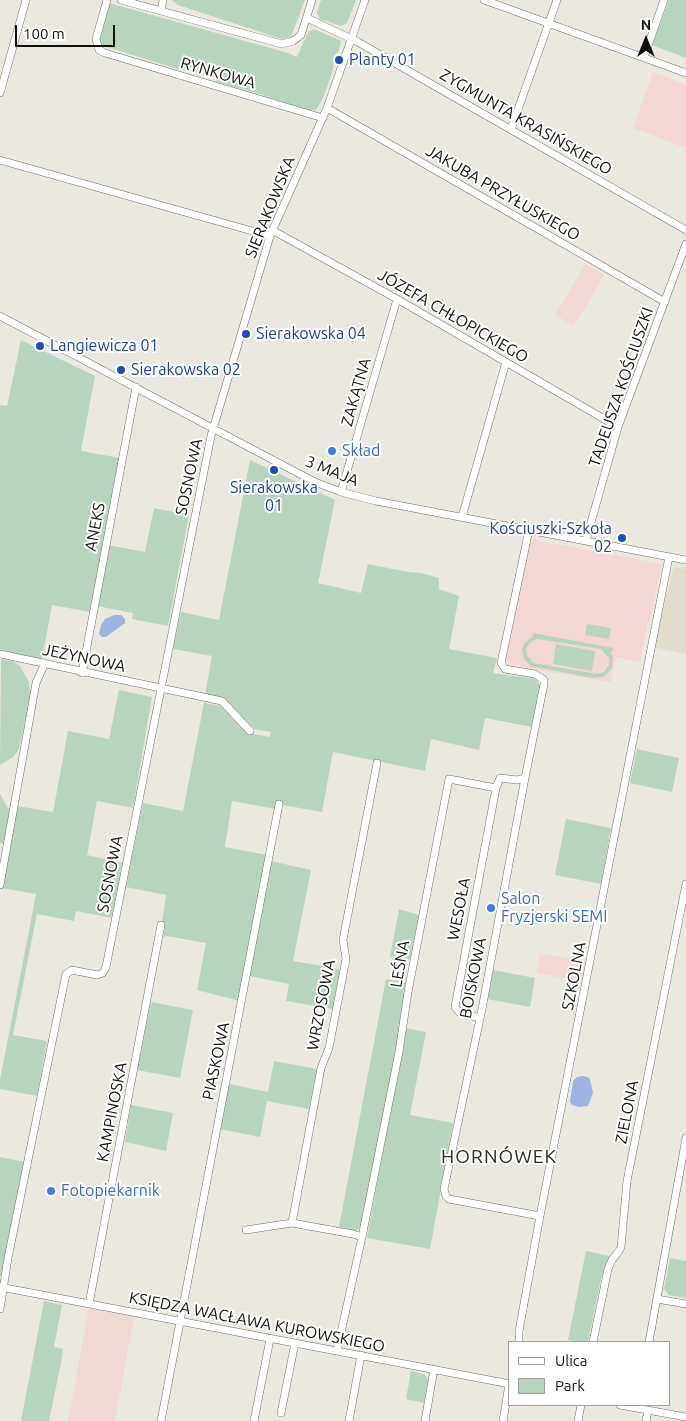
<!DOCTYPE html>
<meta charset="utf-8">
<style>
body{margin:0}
#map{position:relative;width:686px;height:1421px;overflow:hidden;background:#ebe8df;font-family:Ubuntu,sans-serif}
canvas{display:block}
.legend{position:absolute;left:508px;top:1341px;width:162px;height:65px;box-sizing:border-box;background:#fff;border:1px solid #a09f9e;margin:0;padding:6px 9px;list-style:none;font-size:15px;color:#11100d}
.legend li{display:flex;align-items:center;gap:10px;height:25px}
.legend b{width:25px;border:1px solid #a09f9e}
.north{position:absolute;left:621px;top:15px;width:50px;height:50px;-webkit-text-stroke:4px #fff;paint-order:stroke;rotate:0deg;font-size:14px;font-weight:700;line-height:20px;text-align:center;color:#11100d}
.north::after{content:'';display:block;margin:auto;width:18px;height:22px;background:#11100d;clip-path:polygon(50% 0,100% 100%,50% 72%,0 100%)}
.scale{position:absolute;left:15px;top:25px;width:100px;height:22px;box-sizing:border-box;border:2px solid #11100d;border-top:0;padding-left:6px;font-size:15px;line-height:18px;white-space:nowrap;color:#11100d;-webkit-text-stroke:4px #fff;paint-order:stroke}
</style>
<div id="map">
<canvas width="686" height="1421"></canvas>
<ul class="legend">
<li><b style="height:6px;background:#fff"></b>Ulica</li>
<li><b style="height:14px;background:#b9d4be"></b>Park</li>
</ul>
<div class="north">N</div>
<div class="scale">100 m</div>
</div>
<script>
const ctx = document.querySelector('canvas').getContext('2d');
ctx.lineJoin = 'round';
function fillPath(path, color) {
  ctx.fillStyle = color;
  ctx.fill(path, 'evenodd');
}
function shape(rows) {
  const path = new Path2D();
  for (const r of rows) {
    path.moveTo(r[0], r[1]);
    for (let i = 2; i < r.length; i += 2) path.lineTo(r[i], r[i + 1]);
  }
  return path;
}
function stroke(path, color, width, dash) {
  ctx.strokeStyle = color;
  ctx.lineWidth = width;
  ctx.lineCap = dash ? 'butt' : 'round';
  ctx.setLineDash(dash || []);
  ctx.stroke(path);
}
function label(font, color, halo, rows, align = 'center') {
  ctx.font = font + ' Ubuntu,sans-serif';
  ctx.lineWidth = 4;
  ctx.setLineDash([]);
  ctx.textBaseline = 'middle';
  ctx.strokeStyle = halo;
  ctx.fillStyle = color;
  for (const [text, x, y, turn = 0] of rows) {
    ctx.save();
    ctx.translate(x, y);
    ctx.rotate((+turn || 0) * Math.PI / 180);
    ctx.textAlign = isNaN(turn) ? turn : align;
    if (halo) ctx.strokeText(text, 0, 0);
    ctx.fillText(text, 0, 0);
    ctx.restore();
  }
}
const built = shape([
 [674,566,686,569,686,654,653,647,659,617,661,617]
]);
const industrial = shape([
 [89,1308,134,1317,115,1421,68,1421]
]);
const education = shape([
 [653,72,686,85,686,148,633,128],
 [585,264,604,275,574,326,555,315],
 [535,540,662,564,650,621,648,621,640,662,616,657,611,682,510,665,506,660,528,544],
 [540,953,587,962,584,982,537,973]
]);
const green = shape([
 [172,0,305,0,291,37,282,39,178,5],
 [321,0,356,0,347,23,341,26,320,19,317,13],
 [669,0,686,0,686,58,652,45],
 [109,3,288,53,297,57,308,32,314,29,341,41,339,50,334,56,333,70,323,98,316,110,307,110,260,94,216,82,216,79,207,74,192,69,185,71,174,68,101,45,99,38],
 [21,340,95,376,81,451,120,458,90,612,52,605,42,659,0,650,0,405,7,406],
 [250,460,335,500,318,583,361,593,368,564,408,572,421,573,439,578,439,589,459,596,449,649,497,658,493,673,536,679,540,685,532,727,485,718,479,750,431,739,425,771,333,752,322,812,277,804,276,809,232,801,225,847,267,855,271,861,311,870,293,961,340,969,333,1009,286,1001,289,984,244,975,240,1001,197,990,206,943,167,936,163,937,165,927,162,923,166,895,126,887,143,803,183,811,204,703,221,706,245,732,270,737,271,732,254,729,226,699,205,695,212,656,173,649,181,612,219,620],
 [154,508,189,515,168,626,132,619,133,613,97,606,108,545,145,552],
 [587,624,611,628,609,639,585,635],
 [533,633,613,648,612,652,610,652,613,657,612,667,610,671,603,677,593,678,530,666,524,659,522,649,524,644,533,636],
 [538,639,601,649,609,658,609,665,604,672,597,674,534,663,527,656,526,648,532,641],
 [556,644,595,651,592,671,553,664],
 [1,659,12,661,20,666,29,682,30,696,19,749,13,757,0,765],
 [119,690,152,697,133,808,97,801,87,855,122,863,112,918,76,911,74,921,37,914,13,1035,47,1041,37,1096,0,1089,0,1080,36,894,1,888,17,806,53,812,68,731,109,739],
 [637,749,679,758,672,792,630,783],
 [0,794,10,812,5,844,0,843],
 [566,819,611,828,601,884,555,875],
 [399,909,419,915,410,960,390,957],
 [493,970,535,978,530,1007,487,999],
 [386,979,407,983,396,1051,361,1226,356,1231,339,1227],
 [151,1002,193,1010,180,1078,137,1070],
 [406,1028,426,1032,410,1115,453,1123,430,1249,367,1238],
 [274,1061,317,1069,309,1109,267,1101,260,1137,220,1129,229,1084,268,1092],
 [131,1105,173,1113,166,1151,125,1142],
 [0,1157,25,1162,2,1275,0,1276],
 [586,1251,610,1256,601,1278,588,1342,580,1342,568,1340],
 [670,1258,686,1261,686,1298,669,1295,664,1289],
 [44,1301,62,1305,54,1347,63,1349,61,1363,49,1421,21,1421],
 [411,1371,424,1374,428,1379,424,1403,406,1399]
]);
const water = shape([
 [114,615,121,615,125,619,125,623,106,637,102,637,99,634,101,625,105,619],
 [583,1076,588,1077,590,1080,593,1093,588,1106,579,1107,572,1105,570,1102,573,1081,577,1077]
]);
const minor = shape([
 [107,0,96,39,99,50,105,53,323,118],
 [121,0,282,44,293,41,301,35,312,0],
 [484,0,686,73],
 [161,11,163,0],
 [307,18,358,42,686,230],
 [644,57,664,0],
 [0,93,26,0],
 [327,108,665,302],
 [511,129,557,0],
 [0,160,270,236],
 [272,230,397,299,618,427],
 [0,316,273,460,315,482,341,492,376,501,686,560],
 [341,492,397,299],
 [462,517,506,362],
 [529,530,501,663,505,669,535,674,544,680,544,684,525,778,482,1009,444,1189,446,1196,449,1199,540,1216],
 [586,540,618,427,686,244],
 [0,654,222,701,250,731],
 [82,673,136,387],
 [0,885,36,683,45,663],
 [480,1018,460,1013,455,1007,496,788],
 [292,1223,321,1068,329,1048,346,959,343,940,377,763],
 [246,1230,292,1223,353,1234,362,1237,337,1351],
 [362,1237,399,1052,408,992,449,779,496,788,500,778,517,780,525,778],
 [0,1287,510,1384],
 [657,1299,686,1304],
 [89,1304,161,925],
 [0,1309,8,1258,66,974,72,970,97,975,103,973,106,967,211,436,270,236,327,108,365,0],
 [519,1342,519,1331,540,1216,669,557],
 [593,1342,608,1269,612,1260,619,1251,621,1247,627,1181,686,884],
 [649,1342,686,1138],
 [620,1405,686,1417],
 [281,1413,295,1343],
 [161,1421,279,804],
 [254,1421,270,1339],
 [349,1421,361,1355],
 [425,1421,434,1369],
 [503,1421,509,1384],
 [578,1421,581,1405],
 [646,1421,648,1410]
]);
const markers = [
 [339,60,5,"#1a4fb4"],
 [246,334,5,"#1a4fb4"],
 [40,346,5,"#1a4fb4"],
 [121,370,5,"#1a4fb4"],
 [332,451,5,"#3f7fe0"],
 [274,470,5,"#1a4fb4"],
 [622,538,5,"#1a4fb4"],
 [491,908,5,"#3f7fe0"],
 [51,1191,5,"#3f7fe0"]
];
const transitNames = [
 ["Planty 01",349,60],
 ["Sierakowska 04",256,334],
 ["Langiewicza 01",50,346],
 ["Sierakowska 02",131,370],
 ["Sierakowska",274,488,"center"],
 ["01",274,506,"center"],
 ["Kościuszki-Szkoła",612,529,"right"],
 ["02",612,547,"right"]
];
const streetNames = [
 ["RYNKOWA",218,73,16],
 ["ZYGMUNTA KRASIŃSKIEGO",526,122,30],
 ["JAKUBA PRZYŁUSKIEGO",503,193,30],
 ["SIERAKOWSKA",270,207,-68],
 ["JÓZEFA CHŁOPICKIEGO",453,316,30],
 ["TADEUSZA KOŚCIUSZKI",621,387,-71],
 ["ZAKĄTNA",356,392,-74],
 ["3 MAJA",332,471,22],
 ["SOSNOWA",189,477,-78],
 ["ANEKS",95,527,-79],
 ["JEŻYNOWA",84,658,12],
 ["SOSNOWA",110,874,-79],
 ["WESOŁA",459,909,-79],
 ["LEŚNA",400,964,-80],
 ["SZKOLNA",574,976,-79],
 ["BOISKOWA",473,978,-79],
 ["WRZOSOWA",321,1005,-79],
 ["PIASKOWA",216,1061,-78],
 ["KAMPINOSKA",112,1112,-79],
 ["ZIELONA",627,1112,-79],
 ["KSIĘDZA WACŁAWA KUROWSKIEGO",257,1322,11]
];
const shopNames = [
 ["Skład",342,451],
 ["Salon",501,899],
 ["Fryzjerski SEMI",501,917],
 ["Fotopiekarnik",61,1191]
];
const quarterNames = [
 ["HORNÓWEK",499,1157]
];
fillPath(built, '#e1dccc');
fillPath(industrial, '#f2d8d2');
fillPath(education, '#f2d7d4');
fillPath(green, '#b9d4be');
fillPath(water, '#9eb4e0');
stroke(minor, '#6e6c64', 8);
stroke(minor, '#fff', 7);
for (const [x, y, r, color] of markers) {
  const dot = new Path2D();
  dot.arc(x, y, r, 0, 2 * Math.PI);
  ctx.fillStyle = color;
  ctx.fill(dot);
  stroke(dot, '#fff', 2);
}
label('16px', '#164399', '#fff', transitNames, 'left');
label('16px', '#11100d', '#fff', streetNames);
label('16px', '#366cbe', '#fff', shopNames, 'left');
ctx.letterSpacing = '1px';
label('19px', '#2b2a23', '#fff', quarterNames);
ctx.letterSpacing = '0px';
</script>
